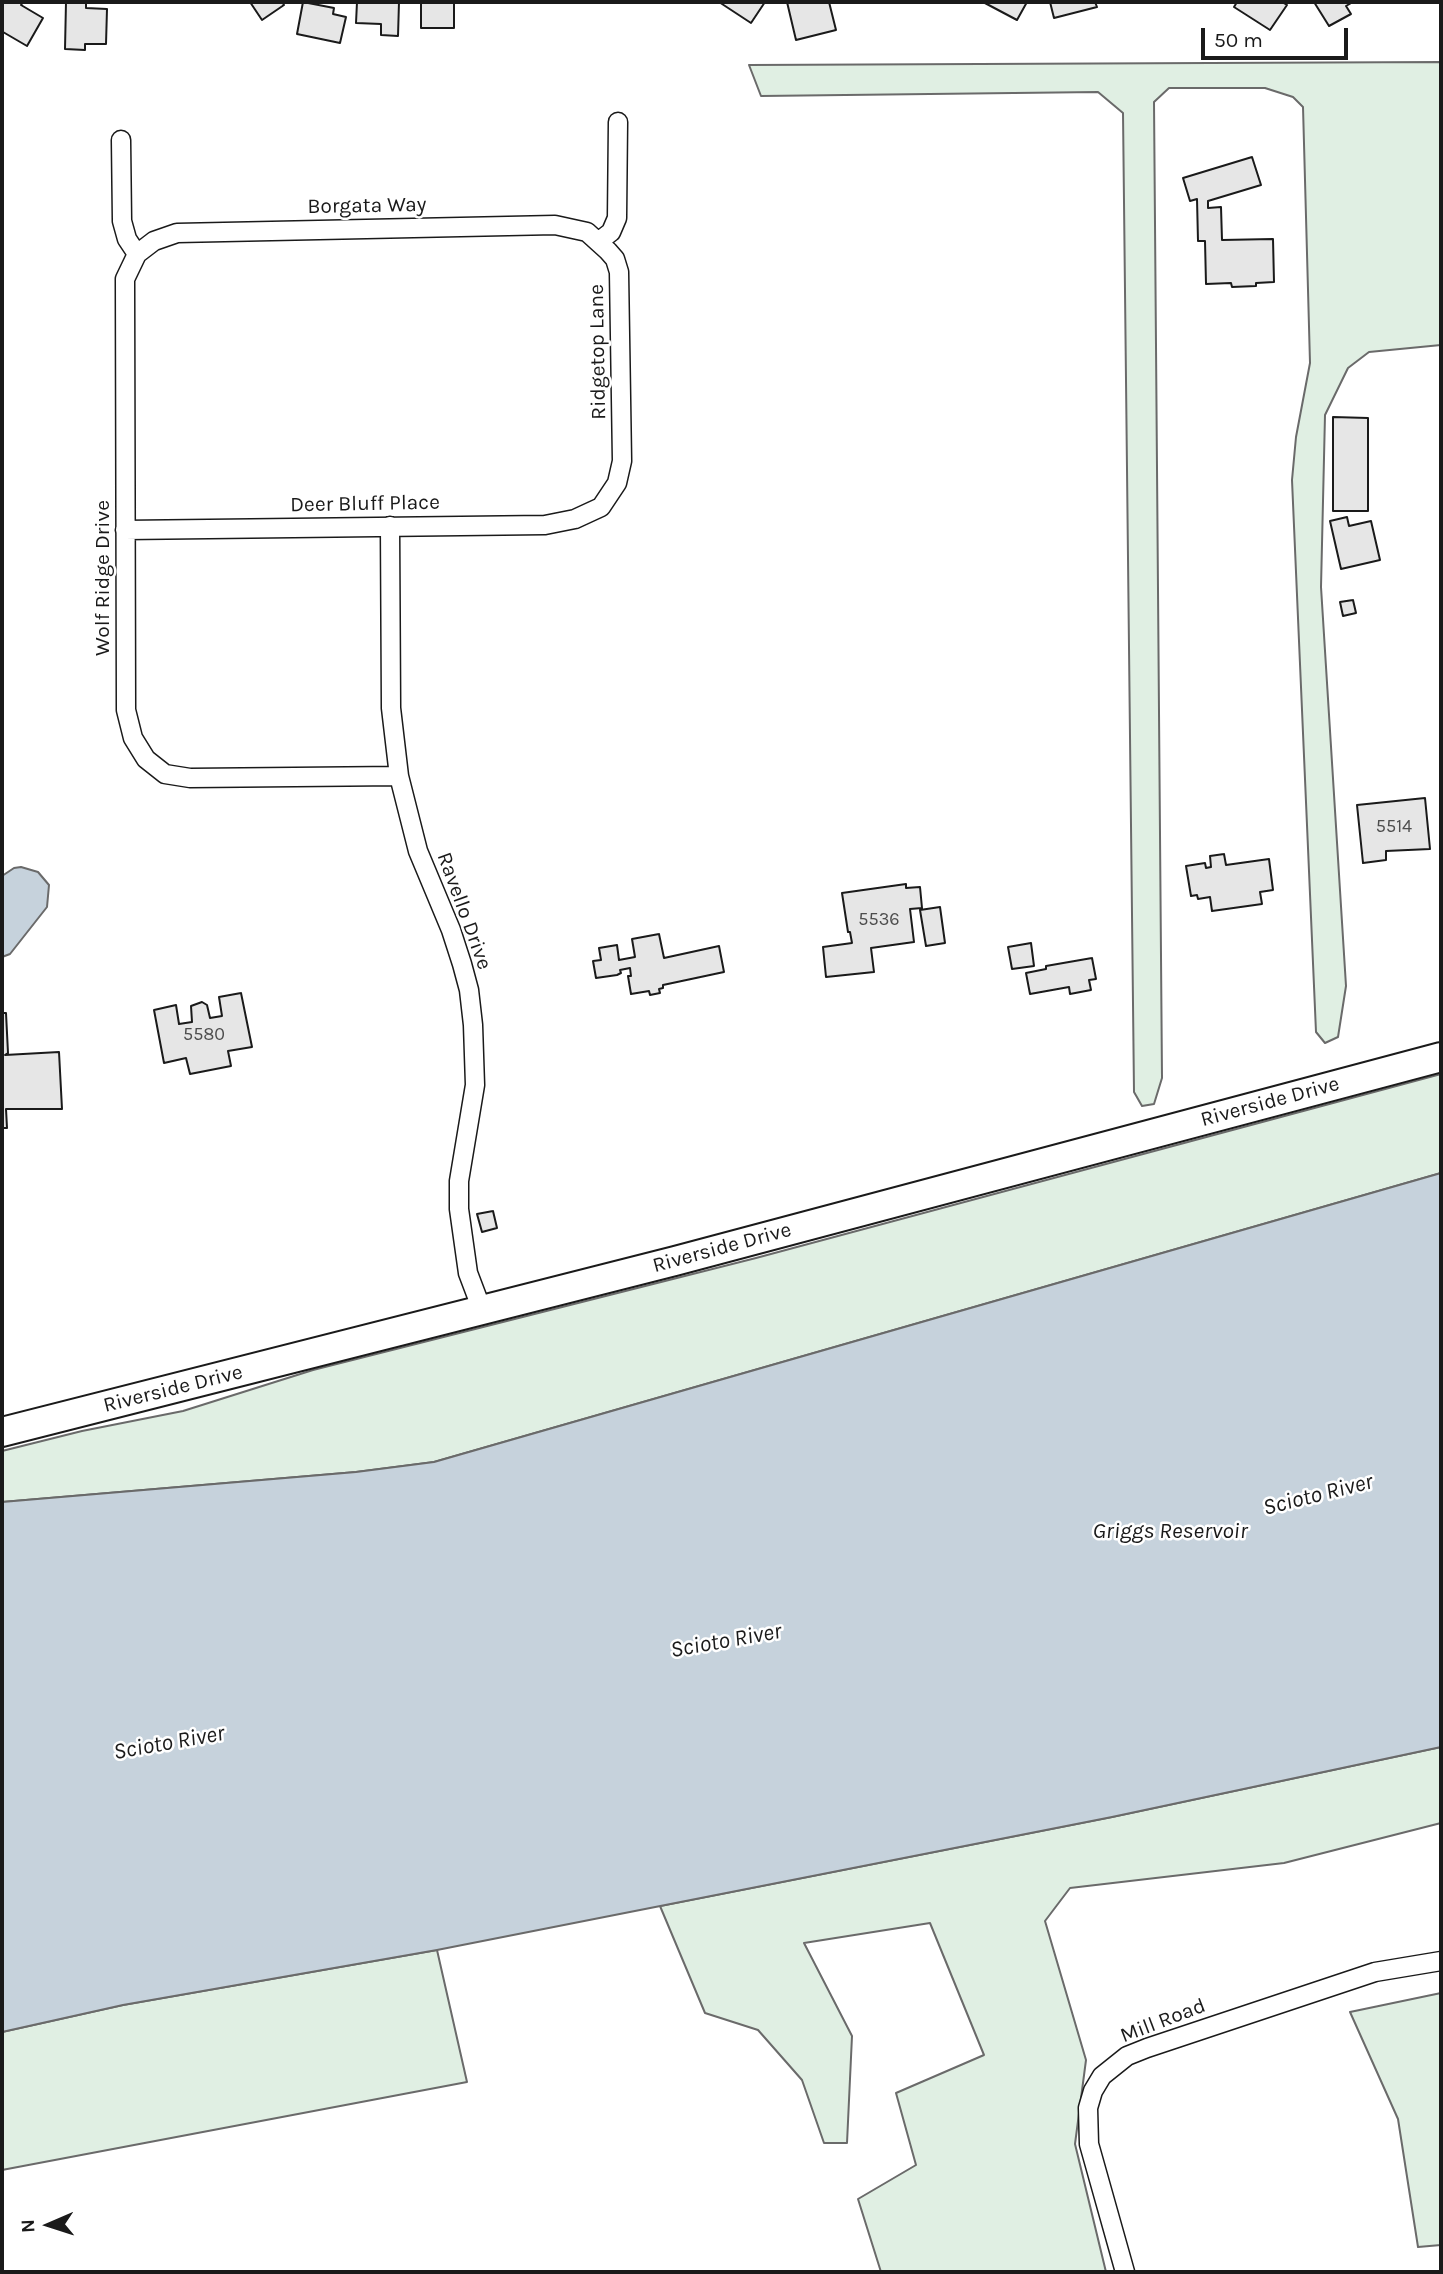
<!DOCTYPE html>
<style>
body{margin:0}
#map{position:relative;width:1443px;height:2274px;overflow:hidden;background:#fff;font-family:Karla,sans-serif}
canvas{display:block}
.frame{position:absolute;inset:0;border:4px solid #1a1a1a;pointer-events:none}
.north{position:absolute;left:14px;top:2190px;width:70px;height:70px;-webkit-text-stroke:5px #fff;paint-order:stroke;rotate:267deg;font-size:19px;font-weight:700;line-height:28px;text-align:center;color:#1a1a1a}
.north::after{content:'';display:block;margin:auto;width:24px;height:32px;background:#1a1a1a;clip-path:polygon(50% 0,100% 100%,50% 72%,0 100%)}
.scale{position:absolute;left:1201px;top:28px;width:147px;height:32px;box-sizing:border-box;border:4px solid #1a1a1a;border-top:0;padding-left:9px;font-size:21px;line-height:24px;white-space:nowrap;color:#1a1a1a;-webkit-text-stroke:5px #fff;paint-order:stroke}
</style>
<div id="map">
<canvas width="1443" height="2274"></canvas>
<div class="frame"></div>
<div class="north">N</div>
<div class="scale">50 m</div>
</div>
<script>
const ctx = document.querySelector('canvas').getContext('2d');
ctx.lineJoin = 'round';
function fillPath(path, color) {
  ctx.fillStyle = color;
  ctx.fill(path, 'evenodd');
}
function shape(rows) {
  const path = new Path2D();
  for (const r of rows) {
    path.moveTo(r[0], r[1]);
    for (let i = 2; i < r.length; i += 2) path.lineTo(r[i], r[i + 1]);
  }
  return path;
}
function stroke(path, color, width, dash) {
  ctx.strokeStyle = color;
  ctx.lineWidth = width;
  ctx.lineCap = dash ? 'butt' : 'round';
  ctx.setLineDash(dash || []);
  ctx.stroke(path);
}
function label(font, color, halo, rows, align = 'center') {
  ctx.font = font + ' Karla,sans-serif';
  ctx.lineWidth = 5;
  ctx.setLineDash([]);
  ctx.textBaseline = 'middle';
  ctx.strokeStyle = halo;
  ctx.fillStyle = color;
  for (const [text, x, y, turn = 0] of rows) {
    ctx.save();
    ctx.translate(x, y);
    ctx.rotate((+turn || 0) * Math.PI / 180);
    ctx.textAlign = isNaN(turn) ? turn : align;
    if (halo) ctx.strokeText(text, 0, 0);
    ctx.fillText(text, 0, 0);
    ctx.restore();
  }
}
const green = shape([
 [1441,62,1441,345,1369,352,1348,368,1325,415,1321,587,1346,986,1338,1037,1325,1043,1316,1032,1292,480,1296,437,1310,363,1303,107,1293,97,1265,88,1169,88,1154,102,1162,1078,1154,1104,1142,1106,1134,1092,1123,113,1098,92,761,96,749,65,1441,62],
 [1441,1074,1441,1173,434,1462,356,1472,2,1502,2,1451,82,1431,183,1411,313,1370,756,1258,1441,1074],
 [1441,1747,1441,1823,1284,1863,1070,1888,1045,1921,1086,2060,1075,2144,1106,2272,881,2272,858,2199,916,2165,896,2093,984,2055,930,1923,804,1943,852,2036,847,2143,824,2143,802,2080,758,2030,705,2013,660,1906,1112,1817,1441,1747],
 [437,1950,467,2082,2,2170,2,2032,123,2005,437,1950],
 [1441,1993,1441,2245,1418,2247,1398,2119,1350,2012,1441,1993]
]);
const water = shape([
 [21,867,38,872,49,885,47,907,10,954,2,957,2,876,14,868,21,867],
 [1441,1173,1441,1747,1112,1817,437,1950,123,2005,2,2032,2,1502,356,1472,434,1462,1441,1173]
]);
const building = shape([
 [2,2,23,2,21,5,43,18,27,46,3,32,2,34,2,2],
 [66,2,86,2,86,8,107,9,106,44,85,44,85,50,65,49,66,2],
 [250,2,282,2,284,5,262,20,250,2],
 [303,2,334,8,333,14,346,17,340,43,297,34,303,2],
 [357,2,399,2,398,36,381,35,381,24,356,23,357,2],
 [413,2,454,2,454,28,421,28,421,3,413,2],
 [719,2,765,2,751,23,719,2],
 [787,2,829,2,836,30,796,40,787,2],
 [983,2,1027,2,1017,20,983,2],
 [1050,2,1095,2,1097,7,1054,18,1050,2],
 [1237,2,1282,2,1287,5,1270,30,1234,7,1237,2],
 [1314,2,1353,2,1346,6,1351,14,1329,26,1314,2],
 [1252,157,1261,185,1208,201,1208,208,1221,207,1222,240,1273,239,1274,282,1256,283,1256,286,1232,287,1231,283,1206,284,1205,241,1198,241,1197,199,1190,201,1183,178,1252,157],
 [1333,417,1368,418,1368,511,1333,511,1333,417],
 [1347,517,1349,526,1371,521,1380,560,1341,569,1330,521,1347,517],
 [1353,600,1356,613,1343,616,1340,602,1353,600],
 [1425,798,1430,849,1386,851,1386,860,1363,863,1357,805,1425,798],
 [1224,854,1226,865,1269,859,1273,890,1260,892,1262,904,1212,911,1210,897,1198,899,1197,895,1191,896,1186,866,1205,863,1206,868,1211,867,1210,856,1224,854],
 [906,884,906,888,920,887,922,908,910,909,914,942,871,948,874,972,826,977,823,947,852,943,850,932,848,932,842,893,906,884],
 [940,907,945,943,926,946,920,910,940,907],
 [659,934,664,958,719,946,724,972,663,985,663,988,659,989,660,993,650,995,649,991,631,994,628,976,631,976,630,968,620,970,621,973,617,975,596,978,593,961,601,960,599,948,617,945,619,960,635,957,632,939,659,934],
 [1031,943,1034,966,1012,969,1008,947,1031,943],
 [1092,958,1096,979,1089,980,1091,990,1070,994,1069,987,1030,994,1026,973,1046,969,1046,966,1092,958],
 [241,993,252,1047,228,1051,231,1066,190,1074,186,1058,164,1063,154,1010,176,1005,179,1024,192,1022,191,1006,202,1002,207,1005,210,1018,222,1016,219,997,241,993],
 [2,1013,6,1013,8,1053,5,1055,59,1052,62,1109,6,1109,7,1128,2,1128,2,1013],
 [493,1211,497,1228,482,1232,477,1214,493,1211]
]);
const street = shape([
 [121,140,122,221,127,239,137,254],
 [598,242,611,232,617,218,618,122],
 [390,526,391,708,399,776,418,851,451,930,462,964,469,990,473,1025,475,1085,459,1181,459,1209,468,1273,482,1310],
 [125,530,545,525,575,519,601,507,617,483,622,461,619,272,615,259,608,251,587,232,555,225,177,233,154,241,137,254,125,279,126,710,133,738,146,759,165,774,190,778,399,776],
 [1125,2272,1089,2144,1088,2108,1093,2091,1102,2076,1127,2056,1147,2048,1375,1972,1441,1961]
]);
const primary = shape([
 [2,1432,675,1261,1441,1057]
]);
const numberNames = [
 ["5514",1394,827],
 ["5536",879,920],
 ["5580",204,1035]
];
const streetNames = [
 ["Borgata Way",367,206,-1],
 ["Ridgetop Lane",598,352,-91],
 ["Deer Bluff Place",365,504,-1],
 ["Wolf Ridge Drive",103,578,-90],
 ["Ravello Drive",464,911,70],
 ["Riverside Drive",1270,1102,-15],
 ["Riverside Drive",722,1248,-15],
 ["Riverside Drive",173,1389,-14],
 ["Mill Road",1163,2021,-21]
];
const waterNames = [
 ["Scioto River",1318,1495,-14],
 ["Griggs Reservoir",1170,1531],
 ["Scioto River",726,1641,-10],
 ["Scioto River",169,1743,-10]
];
fillPath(green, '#e0efe3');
stroke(green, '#6a6a6a', 2);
fillPath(water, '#c6d2dc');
stroke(water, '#6a6a6a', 2);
fillPath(building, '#e6e6e6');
stroke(building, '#1a1a1a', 2);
stroke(street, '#1a1a1a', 21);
stroke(primary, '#1a1a1a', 32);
stroke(street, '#fff', 18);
stroke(primary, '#fff', 28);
label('18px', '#4d4d4d', null, numberNames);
label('21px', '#1a1a1a', '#fff', streetNames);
label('italic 23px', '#1a1a1a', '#fff', waterNames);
</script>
